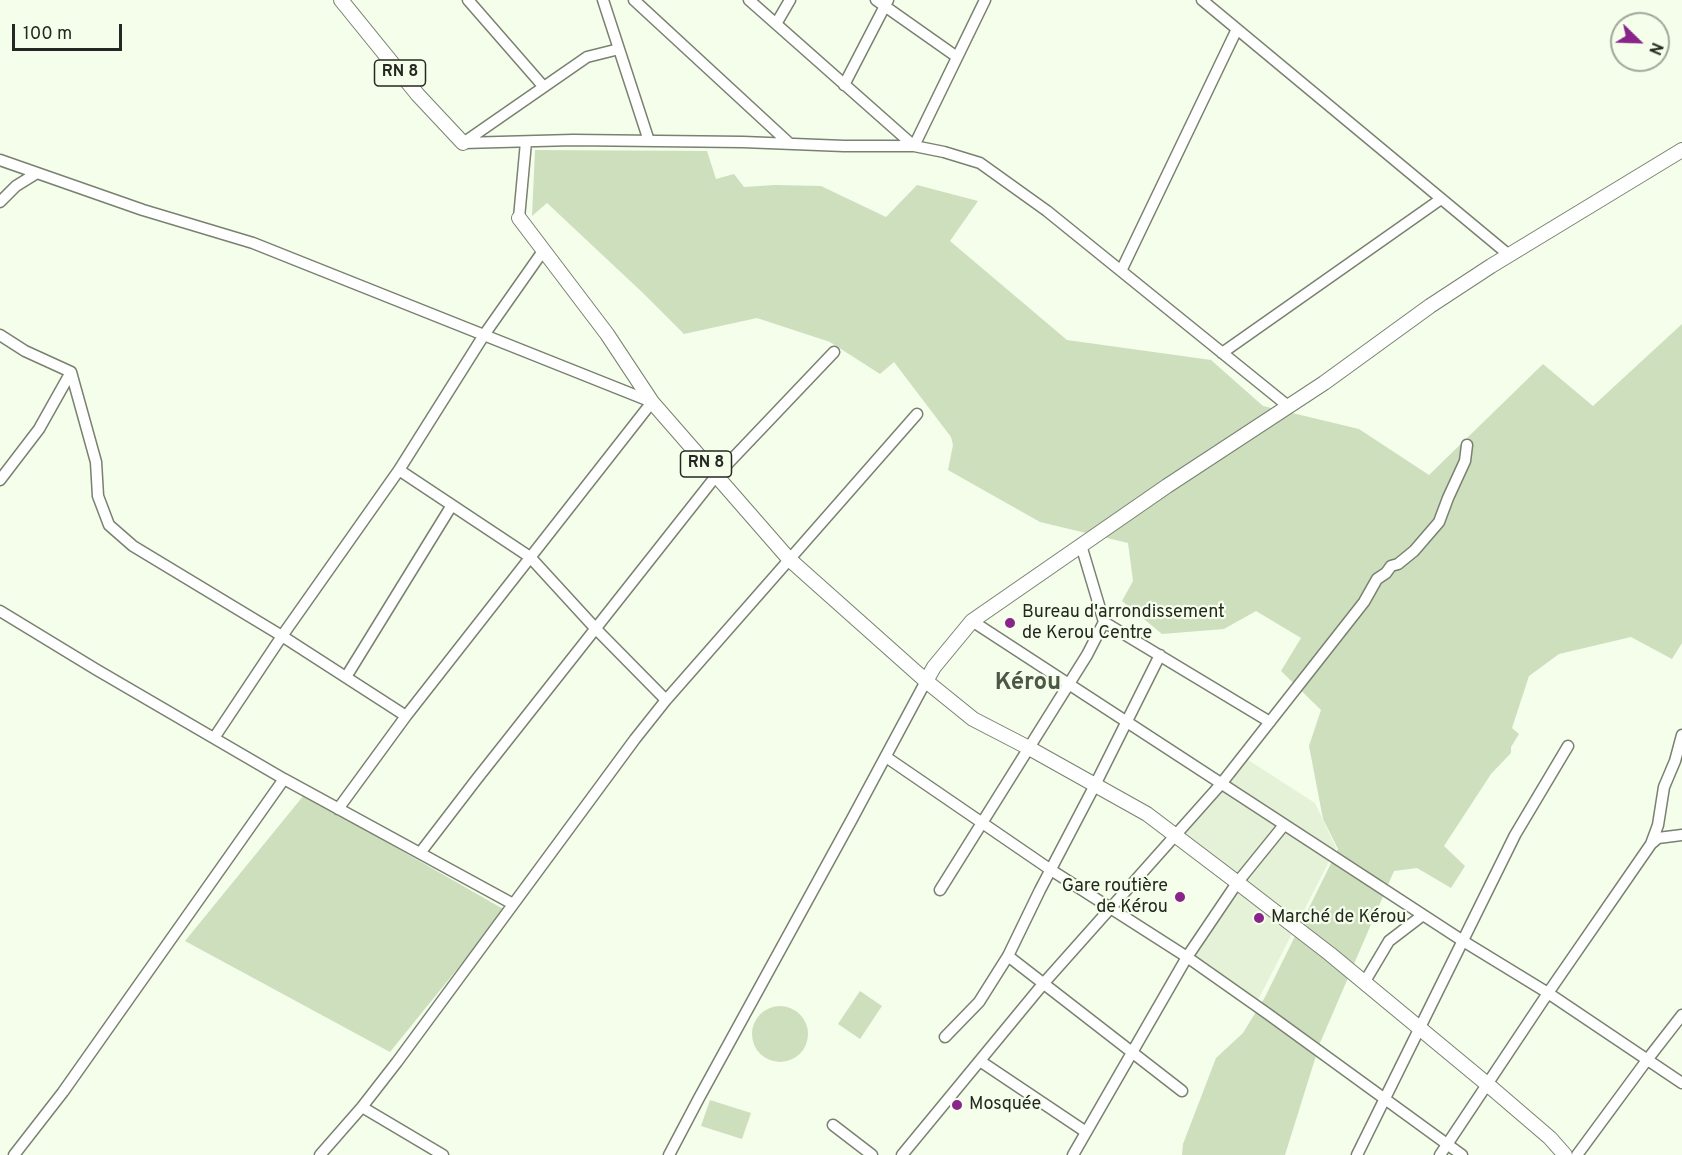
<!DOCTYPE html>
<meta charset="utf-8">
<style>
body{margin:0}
#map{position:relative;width:1682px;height:1155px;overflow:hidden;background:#f4feeb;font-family:Overpass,sans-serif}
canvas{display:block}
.north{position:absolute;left:1610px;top:12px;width:60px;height:60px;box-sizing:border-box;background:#f4feeb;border:2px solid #a1a89a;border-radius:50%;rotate:113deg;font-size:16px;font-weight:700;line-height:24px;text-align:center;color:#242821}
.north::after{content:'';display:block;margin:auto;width:21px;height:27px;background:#89248b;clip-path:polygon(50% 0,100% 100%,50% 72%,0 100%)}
.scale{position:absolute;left:12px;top:24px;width:110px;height:27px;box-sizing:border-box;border:3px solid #242821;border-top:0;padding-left:8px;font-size:18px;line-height:21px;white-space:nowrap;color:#242821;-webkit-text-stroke:4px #f4feeb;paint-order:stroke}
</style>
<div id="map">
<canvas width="1682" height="1155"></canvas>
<div class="north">N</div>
<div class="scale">100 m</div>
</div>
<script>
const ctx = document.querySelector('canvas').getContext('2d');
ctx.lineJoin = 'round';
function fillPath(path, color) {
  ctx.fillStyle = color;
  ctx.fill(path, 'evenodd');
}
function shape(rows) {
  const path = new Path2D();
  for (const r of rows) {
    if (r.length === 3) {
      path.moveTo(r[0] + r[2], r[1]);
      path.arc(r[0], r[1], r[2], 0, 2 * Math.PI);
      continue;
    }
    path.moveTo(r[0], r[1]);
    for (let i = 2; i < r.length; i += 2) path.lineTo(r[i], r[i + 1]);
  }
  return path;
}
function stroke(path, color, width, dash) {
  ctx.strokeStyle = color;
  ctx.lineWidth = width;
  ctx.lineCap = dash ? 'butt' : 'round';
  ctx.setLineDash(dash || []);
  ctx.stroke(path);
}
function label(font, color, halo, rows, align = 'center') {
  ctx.font = font + ' Overpass,sans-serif';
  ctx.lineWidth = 4.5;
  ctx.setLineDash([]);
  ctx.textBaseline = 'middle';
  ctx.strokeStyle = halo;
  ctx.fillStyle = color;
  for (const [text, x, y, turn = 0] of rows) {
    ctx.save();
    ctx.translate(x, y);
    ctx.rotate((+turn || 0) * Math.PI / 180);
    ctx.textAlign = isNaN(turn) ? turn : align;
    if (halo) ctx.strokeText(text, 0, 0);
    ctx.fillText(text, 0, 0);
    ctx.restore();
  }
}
const built = shape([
 [1245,758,1315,803,1336,848,1256,1004,1191,957,1243,880,1182,835]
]);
const green = shape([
 [535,150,707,151,716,179,734,174,744,187,775,185,821,186,886,217,917,185,978,201,950,241,1067,340,1211,360,1263,406,1359,429,1429,475,1543,364,1593,406,1682,324,1682,643,1672,659,1631,637,1559,654,1529,676,1512,728,1519,734,1511,747,1511,753,1491,774,1444,846,1465,866,1451,888,1417,868,1394,871,1320,1043,1285,1155,1182,1155,1183,1144,1216,1058,1243,1033,1265,997,1338,849,1323,819,1309,746,1321,710,1281,671,1301,638,1256,611,1224,629,1162,634,1122,601,1133,581,1128,543,1040,522,948,470,953,445,951,437,894,362,880,374,830,342,757,318,684,334,643,293,547,203,532,216],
 [304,795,505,910,390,1052,185,941],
 [860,991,882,1006,860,1039,838,1024],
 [780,1034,28],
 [710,1100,751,1113,742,1139,701,1126]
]);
const minor = shape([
 [468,0,543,86],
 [603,0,649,141],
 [634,0,790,144],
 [749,0,914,146,985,0],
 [876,0,957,57],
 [1202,0,1509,255],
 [776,24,790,0],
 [844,85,888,0],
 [463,143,573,140,743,142,844,146,914,146,944,152,980,163,1047,211,1288,406],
 [463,143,587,57,619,49],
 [0,160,143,210,253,243,652,402,406,716,338,809],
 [0,202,16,186,37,173],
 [519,218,526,142],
 [1121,271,1237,29],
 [0,335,25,351,71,372,39,429,0,480],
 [1222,353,1441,199],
 [71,372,96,462,98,496,109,525,133,546,282,636,406,716],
 [399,470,530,557,596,629,666,700],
 [1081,545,1104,622,1270,722],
 [0,611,97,670,284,779,513,904],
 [972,621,1463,941,1548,993,1682,1083],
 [346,677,452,505],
 [214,738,282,636,399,470,484,335,543,251],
 [886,757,1051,870,1187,957,1268,1014,1462,1155],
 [1651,844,1658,838,1682,835],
 [420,853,476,780,716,476,834,352],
 [940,890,1087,655,1104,622],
 [1008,956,1182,1091],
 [1364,983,1389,941,1423,915],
 [945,1037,979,1002,1008,956,1040,890,1095,785,1160,655],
 [980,1061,1086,1132],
 [362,1107,443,1155],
 [833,1125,872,1155],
 [14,1155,63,1092,284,779],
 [320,1155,362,1107,397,1062,635,739,666,700,917,414],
 [669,1155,699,1098,852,819,926,681],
 [902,1155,1043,984,1221,784,1364,602,1377,579,1386,573,1391,566,1398,564,1414,551,1439,522,1448,498,1465,461,1467,445],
 [1073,1155,1187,957,1237,883,1284,825],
 [1357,1155,1515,835,1568,746],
 [1440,1155,1548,993,1651,844,1658,825,1664,787,1675,761,1682,735],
 [1577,1155,1647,1060,1682,1015]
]);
const major = shape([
 [341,0,418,95,463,143],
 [519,218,607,334,652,402,789,559,926,681,973,719,1029,748,1147,814,1238,883,1330,954,1487,1084,1550,1138,1565,1155],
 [926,681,934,667,972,621,1167,486,1324,383,1430,306,1491,266,1682,150]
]);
const markers = [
 [1010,623,6,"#89248b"],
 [1180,897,6,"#89248b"],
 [1259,918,6,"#89248b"],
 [957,1105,6,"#89248b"]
];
const shields = [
 [400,73,51],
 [706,464,51]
];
const shieldNames = [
 ["RN 8",400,73],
 ["RN 8",706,464]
];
const poiNames = [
 ["Bureau d'arrondissement",1022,613],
 ["de Kerou Centre",1022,634],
 ["Gare routière",1168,887,"right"],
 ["de Kérou",1168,908,"right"],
 ["Marché de Kérou",1271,918],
 ["Mosquée",969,1105]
];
const districtNames = [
 ["Kérou",1028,684]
];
fillPath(built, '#e5f2d8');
fillPath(green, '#cedfbd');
stroke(minor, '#798170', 13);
stroke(major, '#798170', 16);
stroke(minor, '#fff', 10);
stroke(major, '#fff', 14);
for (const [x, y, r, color] of markers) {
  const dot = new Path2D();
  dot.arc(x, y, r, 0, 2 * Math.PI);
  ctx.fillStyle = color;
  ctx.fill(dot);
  stroke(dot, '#f4feeb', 2);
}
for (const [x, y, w] of shields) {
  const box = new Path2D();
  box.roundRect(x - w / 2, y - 13, w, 26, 4.5);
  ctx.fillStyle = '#f4feeb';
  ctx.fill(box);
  stroke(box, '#242821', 1.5);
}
label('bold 16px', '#242821', null, shieldNames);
label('18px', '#242821', '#f4feeb', poiNames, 'left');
label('bold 24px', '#4e5646', '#f4feeb', districtNames);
</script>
